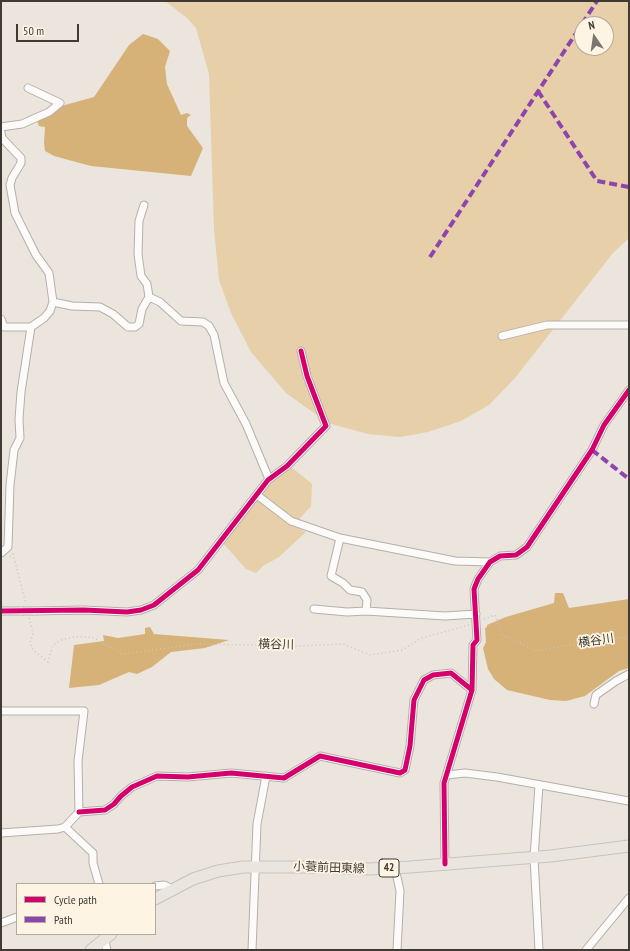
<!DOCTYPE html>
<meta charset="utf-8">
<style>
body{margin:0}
#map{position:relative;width:630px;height:951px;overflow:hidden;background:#ebe5dd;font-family:"PT Sans Narrow",sans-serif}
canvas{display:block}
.frame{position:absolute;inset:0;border:2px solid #3f3b34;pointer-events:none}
.legend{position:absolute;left:16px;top:883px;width:140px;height:52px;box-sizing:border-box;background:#fef4e4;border:1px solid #b2aa9e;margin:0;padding:5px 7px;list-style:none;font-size:12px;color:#3f3b34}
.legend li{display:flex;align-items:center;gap:8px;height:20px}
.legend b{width:20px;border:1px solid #b2aa9e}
.north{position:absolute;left:574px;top:16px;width:40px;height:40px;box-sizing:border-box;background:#fef4e4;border:1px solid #b2aa9e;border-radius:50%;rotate:347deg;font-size:11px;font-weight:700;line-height:16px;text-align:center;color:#3f3b34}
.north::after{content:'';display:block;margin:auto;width:14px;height:18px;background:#7b766f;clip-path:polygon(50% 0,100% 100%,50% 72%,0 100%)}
.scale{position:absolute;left:16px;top:24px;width:63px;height:18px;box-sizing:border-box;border:2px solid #3f3b34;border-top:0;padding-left:5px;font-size:12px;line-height:14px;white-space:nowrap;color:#3f3b34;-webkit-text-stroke:3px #fef4e4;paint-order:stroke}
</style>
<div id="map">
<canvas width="630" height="951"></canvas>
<div class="frame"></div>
<ul class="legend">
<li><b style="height:5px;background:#d6006c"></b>Cycle path</li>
<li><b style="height:5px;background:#8e44ad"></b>Path</li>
</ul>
<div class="north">N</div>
<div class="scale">50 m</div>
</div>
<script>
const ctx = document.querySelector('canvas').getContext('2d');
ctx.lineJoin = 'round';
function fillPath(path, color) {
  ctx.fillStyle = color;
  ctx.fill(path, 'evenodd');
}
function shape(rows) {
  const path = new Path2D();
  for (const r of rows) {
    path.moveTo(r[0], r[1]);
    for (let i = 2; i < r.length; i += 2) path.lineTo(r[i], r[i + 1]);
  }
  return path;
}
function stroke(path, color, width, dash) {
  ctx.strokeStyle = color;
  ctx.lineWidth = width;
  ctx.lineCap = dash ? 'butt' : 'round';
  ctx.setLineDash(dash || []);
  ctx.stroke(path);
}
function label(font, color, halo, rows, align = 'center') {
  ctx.font = font + ' "PT Sans Narrow","Noto Sans JP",sans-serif';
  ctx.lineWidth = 3.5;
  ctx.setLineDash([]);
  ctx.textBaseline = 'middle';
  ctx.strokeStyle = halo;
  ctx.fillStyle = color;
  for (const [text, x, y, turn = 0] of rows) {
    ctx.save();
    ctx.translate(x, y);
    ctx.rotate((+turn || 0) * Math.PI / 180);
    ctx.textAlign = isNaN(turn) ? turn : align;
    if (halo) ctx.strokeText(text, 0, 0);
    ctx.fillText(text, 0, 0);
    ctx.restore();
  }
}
const green = shape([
 [165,1,629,1,629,238,613,253,515,378,489,405,461,421,428,432,400,437,368,434,328,423,286,393,251,352,231,313,219,280,214,229,209,74,196,28,187,18],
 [582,24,606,24,606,48,582,48],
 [290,466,312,484,311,506,293,526,306,532,279,557,263,566,256,573,246,569,222,542,271,482]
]);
const water = shape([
 [143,34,158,39,170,51,165,67,167,84,181,115,187,113,191,115,187,118,187,126,203,148,191,176,91,166,54,156,45,151,44,143,45,127,39,126,37,121,65,105,94,97,129,45],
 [555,593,563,593,569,608,629,599,629,668,619,671,585,696,566,701,550,700,507,690,494,679,488,669,483,648,486,642,485,628,487,627,487,625,506,617,554,603],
 [150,627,154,634,229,640,205,648,171,652,152,667,137,674,129,672,99,685,69,688,74,645,104,641,103,635,118,638,145,634,145,628]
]);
const path = shape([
 [10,557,13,554,26,604],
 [29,618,33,633,30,643,34,651,48,662,53,645,61,640,74,637,92,637,122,654,196,644,300,646,343,644,370,655,402,650,422,638,469,625],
 [484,619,495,615,503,635,537,651,615,637,629,639]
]);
const minor = shape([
 [1,127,22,124,49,112,60,103,28,88],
 [1,133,2,138,21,158,21,163,12,178,10,185,15,213,36,255,49,273,53,302,50,311,44,318,31,327,4,327,1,319],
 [149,297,160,302,181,321,203,322,209,326,214,335,224,383,246,424,269,479],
 [53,302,72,306,100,307,113,314,128,327,135,327,139,324,142,309,149,297,147,284,141,276,138,254,139,221,144,205],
 [502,336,547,325,629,325],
 [257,495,291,521,340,538,455,561,490,562],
 [340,538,331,576,343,583,350,590,362,592,367,600,366,611],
 [1,553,8,547,10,485,14,450,20,438,19,419,21,392,31,327],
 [314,609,347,612,366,611,445,616,476,614],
 [1,611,22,611],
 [33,611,84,610,127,612,141,610,154,605,198,570,268,480,287,466,326,426,307,376,301,351],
 [594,704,596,695,616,681,629,674],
 [1,711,84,711,78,761,79,812,65,827,58,829,1,833],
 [447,775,465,773,497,777,629,801],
 [539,785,534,858,539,950],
 [79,812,105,810,114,804,121,796,132,787,157,776,188,777,231,773,284,778,320,756,400,773,405,770,410,746,414,700,424,680,433,675,451,673,472,690],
 [65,827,93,853,93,863,99,884],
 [445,864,444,783,472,690,473,645,477,640,474,589,478,579,490,562,500,556,516,555,527,547,592,450,604,425,629,390],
 [395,868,400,891,397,950],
 [155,886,164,885,172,889],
 [1,923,17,917],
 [104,937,107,950],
 [252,950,257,824,266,776],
 [586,950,629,898]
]);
const primary = shape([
 [155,899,193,879,218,871,243,867,325,867,369,869,410,867,551,856,629,846],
 [91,950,111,934]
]);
const minorBridge = shape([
 [22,611,33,611]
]);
const quiet = shape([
 [582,24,597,1],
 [538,91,597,181,629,187],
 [430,257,582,24],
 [592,450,629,479]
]);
const cycleway = shape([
 [1,611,84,610,127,612,141,610,154,605,198,570,268,480,287,466,326,426,307,376,301,351],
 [79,812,105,810,114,804,121,796,132,787,157,776,188,777,231,773,284,778,320,756,400,773,405,770,410,746,414,700,424,680,433,675,451,673,472,690],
 [445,864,444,783,472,690,473,645,477,640,474,589,478,579,490,562,500,556,516,555,527,547,592,450,604,425,629,390]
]);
const shields = [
 [389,868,20]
];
const shieldNames = [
 ["42",389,868]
];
const streetNames = [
 ["横谷川",596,641,-8],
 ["横谷川",276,645,1],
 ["小蓑前田東線",329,868,2]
];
fillPath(green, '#e7cfaa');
fillPath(water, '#d6b278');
stroke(minor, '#b4b0a9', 9);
stroke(primary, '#c6c3bf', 13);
stroke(path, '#c7c5c2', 1.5, [1, 3]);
stroke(minor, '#fcfbfa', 7);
stroke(primary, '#eae6df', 11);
stroke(minorBridge, '#b4b0a9', 9, []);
stroke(minorBridge, '#fcfbfa', 7);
stroke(quiet, '#8e44ad', 4, [8, 4]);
stroke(cycleway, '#d6006c', 5);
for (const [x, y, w] of shields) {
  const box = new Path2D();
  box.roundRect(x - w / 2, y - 9, w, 18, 3);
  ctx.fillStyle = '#fef4e4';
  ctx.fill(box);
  stroke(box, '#3f3b34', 1);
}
label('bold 11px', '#3f3b34', null, shieldNames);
label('12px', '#3f3b34', '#fef4e4', streetNames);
</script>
